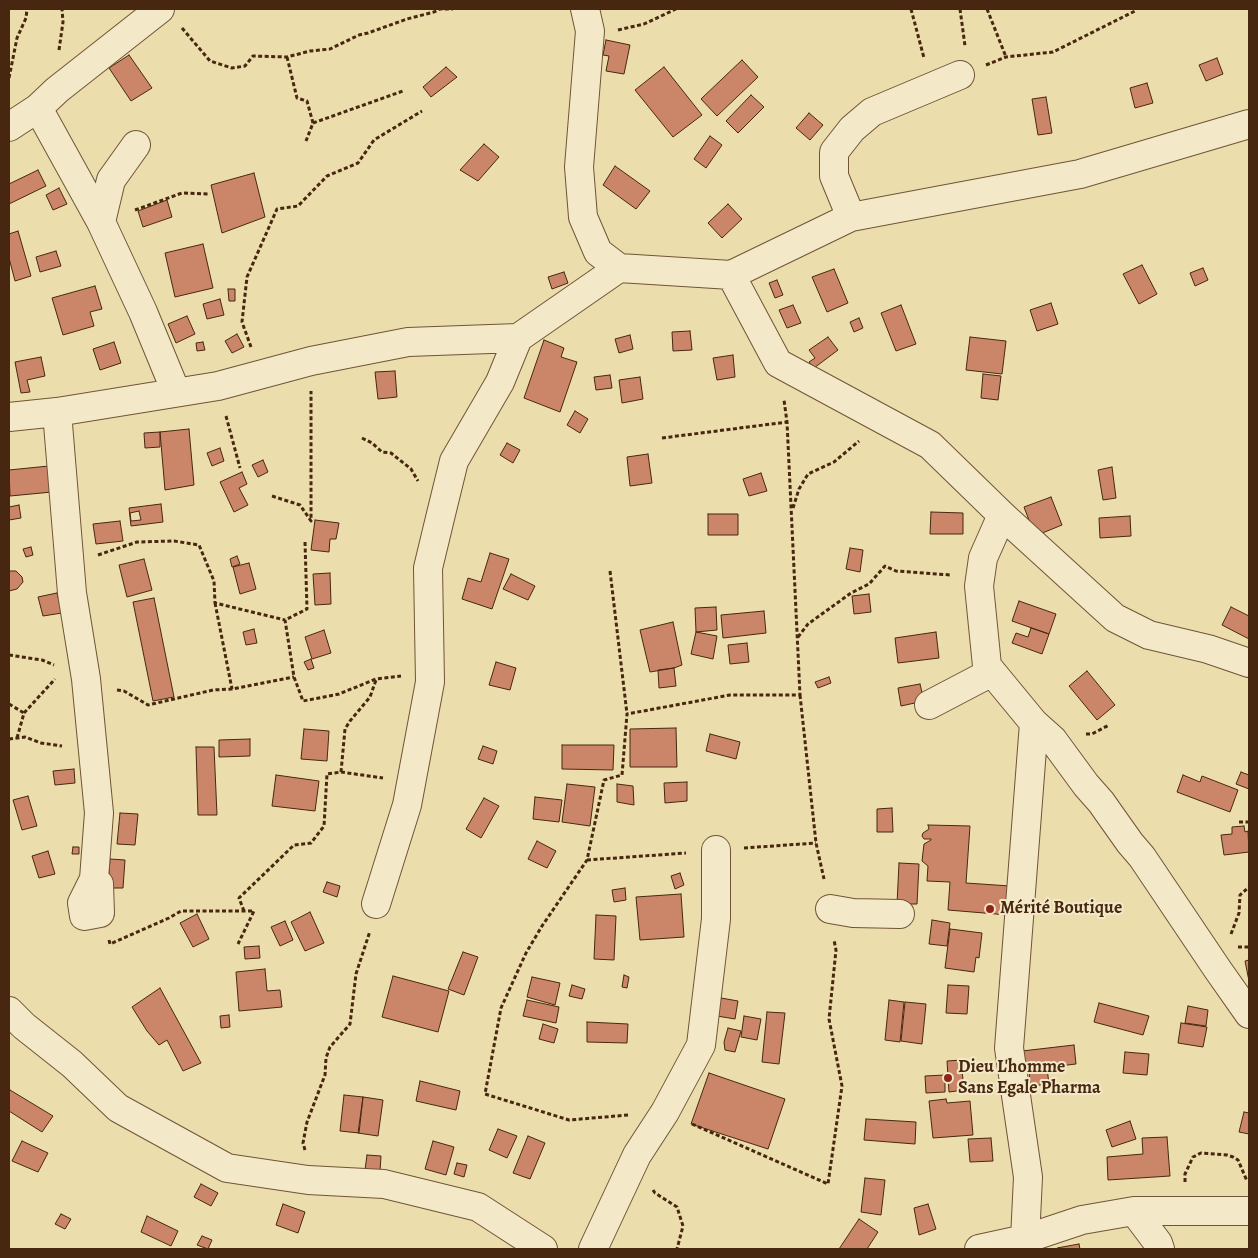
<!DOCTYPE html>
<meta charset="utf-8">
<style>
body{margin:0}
#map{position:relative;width:1258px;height:1258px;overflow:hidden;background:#ecddac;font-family:Alegreya,serif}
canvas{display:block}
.frame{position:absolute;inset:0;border:10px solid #472710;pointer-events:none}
</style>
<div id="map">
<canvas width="1258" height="1258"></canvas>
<div class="frame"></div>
</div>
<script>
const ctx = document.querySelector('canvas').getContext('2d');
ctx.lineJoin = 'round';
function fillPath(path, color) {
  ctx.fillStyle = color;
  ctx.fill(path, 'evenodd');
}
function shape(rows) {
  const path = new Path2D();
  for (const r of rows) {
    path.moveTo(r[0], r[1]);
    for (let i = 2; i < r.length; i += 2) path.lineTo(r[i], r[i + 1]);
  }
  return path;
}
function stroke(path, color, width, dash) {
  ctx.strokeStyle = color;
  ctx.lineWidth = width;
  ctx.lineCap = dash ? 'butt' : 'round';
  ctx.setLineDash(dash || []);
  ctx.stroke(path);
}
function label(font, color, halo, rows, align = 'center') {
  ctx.font = font + ' Alegreya,serif';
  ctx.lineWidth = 4;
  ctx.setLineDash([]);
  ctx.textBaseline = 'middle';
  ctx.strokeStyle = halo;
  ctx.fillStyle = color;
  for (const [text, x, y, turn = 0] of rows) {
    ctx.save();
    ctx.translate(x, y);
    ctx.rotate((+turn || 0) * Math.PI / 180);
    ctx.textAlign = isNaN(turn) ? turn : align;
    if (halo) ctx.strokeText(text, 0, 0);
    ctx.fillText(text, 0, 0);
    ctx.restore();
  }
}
const building = shape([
 [606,40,630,45,624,74,606,71,609,56,603,55,606,40],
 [129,55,152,88,131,101,109,68,129,55],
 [1217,58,1223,74,1206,81,1199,65,1217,58],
 [742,60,758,77,717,116,701,99,742,60],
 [446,67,457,77,431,97,423,87,446,67],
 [664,67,702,115,673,137,635,90,664,67],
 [1147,83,1153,103,1135,108,1130,88,1147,83],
 [751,95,764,107,738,133,726,121,751,95],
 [1046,97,1052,133,1038,135,1032,99,1046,97],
 [809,113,823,125,810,140,796,128,809,113],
 [710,136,722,145,706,168,694,159,710,136],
 [484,144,499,157,478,181,460,170,484,144],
 [615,166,650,191,636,209,603,185,615,166],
 [38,170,46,186,9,204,9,184,38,170],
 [254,173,265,217,222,233,211,185,254,173],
 [59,188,67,204,53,210,46,195,59,188],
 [167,200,172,217,143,227,138,211,167,200],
 [728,204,742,219,722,238,708,223,728,204],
 [18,231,31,276,15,281,9,258,9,234,18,231],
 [203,244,213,288,175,297,165,253,203,244],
 [56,251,61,266,40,272,36,257,56,251],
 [1142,265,1157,294,1139,304,1123,274,1142,265],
 [1203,268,1208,280,1195,286,1190,273,1203,268],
 [834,269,848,303,827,312,812,277,834,269],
 [564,272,568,283,552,289,548,277,564,272],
 [777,280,783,295,775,298,769,283,777,280],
 [95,286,102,309,90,312,94,326,63,335,52,298,95,286],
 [228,289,235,289,235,301,229,301,228,289],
 [220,299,224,315,207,319,203,304,220,299],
 [1051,303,1058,324,1037,331,1030,310,1051,303],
 [793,305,801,323,787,328,779,310,793,305],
 [901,305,916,344,896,351,881,313,901,305],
 [187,316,195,334,176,343,168,324,187,316],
 [859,318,863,328,854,332,850,322,859,318],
 [690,331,692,350,673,351,672,332,690,331],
 [237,334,244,347,232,353,225,341,237,334],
 [630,335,633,349,619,353,615,339,630,335],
 [828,337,838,350,814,368,809,362,815,358,809,350,828,337],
 [970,337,1006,341,1002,374,966,370,970,337],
 [544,340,564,348,561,357,577,362,560,412,524,398,544,340],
 [114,342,121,363,100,370,93,349,114,342],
 [203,342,205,350,197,351,196,343,203,342],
 [733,355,735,377,717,380,713,358,733,355],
 [41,357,45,376,27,380,30,392,21,393,15,362,41,357],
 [395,371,397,397,378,399,375,372,395,371],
 [983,374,1001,376,998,400,981,398,983,374],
 [610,375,612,388,596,390,594,377,610,375],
 [640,377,643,399,622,403,619,380,640,377],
 [575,411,588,419,580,433,567,425,575,411],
 [189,429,194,485,165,490,160,432,189,429],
 [160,432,160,447,145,448,144,433,160,432],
 [507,443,520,450,513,463,500,455,507,443],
 [220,448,224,461,212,466,207,453,220,448],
 [648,454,652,483,630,486,627,457,648,454],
 [263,460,268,472,258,477,252,465,263,460],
 [49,466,52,492,10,496,9,470,49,466],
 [1112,467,1116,498,1103,500,1098,470,1112,467],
 [242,472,247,484,239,488,248,505,234,512,220,482,242,472],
 [761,473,767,491,749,496,743,479,761,473],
 [1051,497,1062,525,1035,536,1024,507,1051,497],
 [161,504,163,522,131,526,129,508,161,504],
 [19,505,21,518,9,520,9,507,19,505],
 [139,511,141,520,131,521,130,513,139,511],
 [931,512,963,513,963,534,930,534,931,512],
 [708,514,738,514,738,535,708,535,708,514],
 [1130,516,1131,536,1100,538,1099,518,1130,516],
 [315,520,339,523,336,539,330,539,329,552,311,550,315,520],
 [120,521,123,541,96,544,93,524,120,521],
 [31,547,33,555,26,557,23,549,31,547],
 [850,548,863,550,860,572,846,569,850,548],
 [490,553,509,559,492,609,462,599,468,578,481,582,490,553],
 [237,556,240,564,232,567,230,559,237,556],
 [144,559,152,590,127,597,119,565,144,559],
 [249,563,256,589,240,594,233,567,249,563],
 [9,571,16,571,22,577,23,582,17,589,9,591,9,571],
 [330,573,331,604,315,605,313,574,330,573],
 [511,574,535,586,528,600,503,589,511,574],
 [57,593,62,613,43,616,38,597,57,593],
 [869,594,871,612,854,614,852,596,869,594],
 [154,598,174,697,153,701,133,602,154,598],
 [1019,601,1056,614,1049,634,1012,621,1019,601],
 [716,607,717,630,696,632,695,608,716,607],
 [1231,607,1249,616,1249,639,1222,625,1231,607],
 [764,611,766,633,723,638,721,615,764,611],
 [673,622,682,665,674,668,650,672,640,630,673,622],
 [1031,628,1049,634,1042,654,1012,643,1016,633,1028,637,1031,628],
 [254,629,257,643,246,645,243,632,254,629],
 [324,630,331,653,312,659,305,637,324,630],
 [696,632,717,636,713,659,691,654,696,632],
 [936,632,939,658,898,663,895,638,936,632],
 [747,643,749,662,730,664,728,645,747,643],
 [311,659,314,668,308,670,304,662,311,659],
 [496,662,516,668,510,690,489,685,496,662],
 [674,668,676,686,659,688,658,670,674,668],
 [1087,671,1115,705,1097,720,1069,686,1087,671],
 [829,677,831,683,818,688,815,682,829,677],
 [920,684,924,701,901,706,898,688,920,684],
 [676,728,677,767,630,767,630,729,676,728],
 [304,729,329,731,327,761,301,759,304,729],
 [710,734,740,742,736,759,706,751,710,734],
 [250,739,250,756,219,757,219,740,250,739],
 [562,745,614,745,613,770,562,769,562,745],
 [483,746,497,751,493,764,478,759,483,746],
 [196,747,214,747,217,815,198,815,196,747],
 [74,769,75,783,55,785,53,771,74,769],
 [1241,772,1249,775,1249,789,1236,784,1241,772],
 [276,775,319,781,315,811,272,806,276,775],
 [1183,775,1200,782,1202,776,1238,790,1230,812,1177,792,1183,775],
 [687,782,687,801,665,803,664,783,687,782],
 [567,784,595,787,590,826,562,822,567,784],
 [617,784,633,786,634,805,617,802,617,784],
 [28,796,37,826,22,830,13,800,28,796],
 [535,797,562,800,559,822,533,819,535,797],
 [484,798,499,806,481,838,466,829,484,798],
 [892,808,893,832,877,832,877,809,892,808],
 [120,813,138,814,135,845,117,844,120,813],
 [928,825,970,826,966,883,1010,886,1008,915,948,910,950,882,927,881,928,866,922,861,924,844,931,840,931,839,924,839,922,836,923,833,929,829,928,825],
 [1244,826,1245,832,1248,831,1249,852,1224,855,1221,835,1232,834,1232,827,1244,826],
 [537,841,556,851,547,868,528,859,537,841],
 [73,847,79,847,79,854,72,854,73,847],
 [48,851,55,874,39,878,32,856,48,851],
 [110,859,125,860,123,888,108,888,110,859],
 [899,863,919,864,917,904,897,904,899,863],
 [680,873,684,885,675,889,671,876,680,873],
 [327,882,340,886,337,897,323,892,327,882],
 [625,888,626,900,614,902,612,890,625,888],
 [681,894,684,937,640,940,636,897,681,894],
 [310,912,324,943,305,951,291,922,310,912],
 [197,914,209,939,193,947,180,923,197,914],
 [596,915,616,916,614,960,594,959,596,915],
 [932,920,950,923,947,946,929,944,932,920],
 [285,921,293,940,280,946,271,927,285,921],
 [950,929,982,933,979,958,976,957,974,972,945,968,950,929],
 [259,946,260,958,245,959,244,947,259,946],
 [463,952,478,957,464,995,448,989,463,952],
 [1249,960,1249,981,1245,961,1249,960],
 [265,969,267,991,280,990,282,1007,239,1011,236,972,265,969],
 [624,975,629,977,627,988,622,987,624,975],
 [393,976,449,991,438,1032,382,1017,393,976],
 [532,977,560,983,555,1005,527,997,532,977],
 [572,985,585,989,582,999,569,996,572,985],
 [948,985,969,986,967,1014,946,1013,948,985],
 [160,988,201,1063,183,1071,167,1040,159,1045,147,1031,132,1007,160,988],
 [721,998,738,1001,735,1019,717,1016,721,998],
 [527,1000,559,1007,556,1023,523,1016,527,1000],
 [889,1000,904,1002,900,1042,885,1040,889,1000],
 [905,1002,926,1004,922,1044,901,1041,905,1002],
 [1099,1003,1149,1016,1143,1035,1094,1022,1099,1003],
 [1188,1006,1208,1010,1206,1026,1185,1023,1188,1006],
 [767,1012,785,1013,779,1064,762,1062,767,1012],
 [229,1015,230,1027,221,1028,220,1016,229,1015],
 [744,1016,761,1019,757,1040,741,1037,744,1016],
 [587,1022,628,1024,627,1043,587,1042,587,1022],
 [1181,1023,1207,1027,1203,1047,1178,1043,1181,1023],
 [543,1024,558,1029,554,1043,539,1039,543,1024],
 [728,1028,741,1031,735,1052,725,1050,724,1042,728,1028],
 [1074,1045,1076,1064,1024,1070,1022,1051,1074,1045],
 [1125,1052,1149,1054,1147,1075,1123,1073,1125,1052],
 [961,1060,964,1090,949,1092,947,1061,961,1060],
 [1047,1068,1049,1084,1030,1086,1029,1070,1047,1068],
 [709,1073,785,1099,768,1149,691,1124,709,1073],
 [945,1075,945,1092,926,1093,925,1076,945,1075],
 [420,1081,460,1091,456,1110,416,1101,420,1081],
 [10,1090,53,1116,42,1132,9,1111,9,1092,10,1090],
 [344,1095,363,1097,359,1133,340,1131,344,1095],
 [363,1097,383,1100,378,1136,358,1133,363,1097],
 [946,1099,947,1103,970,1101,973,1135,933,1138,929,1101,946,1099],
 [1244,1112,1249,1113,1249,1134,1239,1132,1244,1112],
 [866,1119,916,1122,915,1144,864,1140,866,1119],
 [1130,1121,1136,1139,1112,1147,1106,1130,1130,1121],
 [498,1129,517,1136,507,1158,489,1150,498,1129],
 [528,1136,545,1143,530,1179,513,1173,528,1136],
 [1167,1137,1170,1176,1108,1180,1107,1157,1143,1154,1142,1138,1167,1137],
 [991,1138,993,1161,970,1162,968,1139,991,1138],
 [22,1141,48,1153,38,1172,12,1161,22,1141],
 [433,1141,454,1147,446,1175,425,1169,433,1141],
 [367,1155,381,1156,380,1171,365,1170,367,1155],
 [457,1163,467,1165,464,1177,454,1174,457,1163],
 [865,1178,885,1180,881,1215,861,1212,865,1178],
 [201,1184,218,1193,211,1206,194,1197,201,1184],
 [283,1204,305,1212,298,1233,276,1225,283,1204],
 [928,1204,936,1229,919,1235,914,1208,928,1204],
 [61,1214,71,1219,65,1229,55,1224,61,1214],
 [147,1216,178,1231,171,1246,141,1232,147,1216],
 [859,1219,878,1232,867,1249,839,1249,859,1219],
 [202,1236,212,1240,208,1249,197,1245,202,1236],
 [1079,1244,1080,1249,1057,1249,1057,1248,1079,1244]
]);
const path = shape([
 [911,9,924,58],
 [960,9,965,46],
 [987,9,1006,57],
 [182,28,210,61,232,68,245,66,253,56,287,57,310,51,330,49,359,35,368,33,407,19,434,12,440,9,453,9],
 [618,30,644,24,676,9],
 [59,50,63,22,62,9],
 [287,57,297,98,307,101,313,123,306,141],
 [986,65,1006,57,1053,52,1135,11,1135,9],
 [9,78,17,38,26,18,27,9],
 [313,123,403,91],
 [135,210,182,193,208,194],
 [251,347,242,322,247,277,277,209,298,206,327,176,358,163,374,140,422,111],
 [226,416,240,468],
 [362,438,372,443,382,452,391,453,411,469,418,481],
 [662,438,787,422],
 [272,496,300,505,311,521,311,391],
 [793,508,799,489,808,474,834,462,859,441],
 [305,542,307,609,285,620,294,677,303,701,339,694,376,679,401,676],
 [98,555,137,542,174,541,199,545,214,581,215,603,285,620],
 [610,571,627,714],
 [215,603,232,689],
 [798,637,808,624,851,593,869,584,885,566,896,571,951,575],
 [9,655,42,660,54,665],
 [117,690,124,691,148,705,213,690,232,689,294,677],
 [800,695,816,843,824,879],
 [9,704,24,713],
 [1086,734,1092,734,1109,725],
 [17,738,24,713,55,679],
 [9,739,25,737,41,743,62,746],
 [341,772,345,729,350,721,370,697,376,680],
 [1239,822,1249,822],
 [744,848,816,843],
 [587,860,686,853],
 [244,911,239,898,294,845,311,843,324,826,327,774,341,772,383,778],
 [1231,934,1239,913,1240,895,1249,887],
 [109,940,110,944,169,918,181,911,254,911,238,944],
 [1238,947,1249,947],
 [628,1115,569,1120,485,1094,501,1008,526,953,542,926,587,860,604,780,622,775,627,714,730,695,800,695,787,422,784,400],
 [692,1124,828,1184,842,1086,829,1019,836,950,834,940],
 [305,1150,303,1143,307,1122,325,1075,326,1058,330,1047,350,1024,356,974,370,931],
 [1185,1182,1185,1174,1193,1157,1201,1153,1227,1155,1233,1157,1238,1160,1247,1181],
 [653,1190,655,1193,677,1207,683,1226,677,1249]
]);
const minor = shape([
 [585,9,590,31,579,167,583,217,598,252,619,268],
 [38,108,101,222],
 [9,127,38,108,57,90,160,9],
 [136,145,111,180,101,222,143,312,176,392],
 [851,217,834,176,834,152,852,129,872,112,960,75],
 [731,275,778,363,930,445,1002,515,1115,618,1149,635,1208,649,1249,663],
 [57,412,72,593,86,679,99,813,94,879,82,903,84,916,100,913,99,884],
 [9,417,57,412,218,386,311,361,408,342,518,338,619,268,731,275,851,217,1080,174,1249,124],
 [1002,515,983,558,979,586,987,666,1034,723,1053,740,1086,785,1101,802,1130,843,1142,857,1218,970,1249,1014],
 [929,705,992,672],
 [376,904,407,805,430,682,428,568,441,514,454,461,500,382,518,338],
 [830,909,853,913,900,914],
 [9,1011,24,1026,72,1064,118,1108,227,1168,308,1180,384,1184,478,1207,543,1249],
 [1134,1211,1158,1243,1160,1249],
 [593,1249,637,1155,665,1112,701,1045,716,919,716,850],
 [979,1249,1025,1239,1082,1220,1134,1211,1249,1211],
 [1028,1249,1025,1239,1028,1177,1009,1048,1034,723]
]);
const markers = [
 [990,909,5,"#8f2418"],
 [948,1078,5,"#8f2418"]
];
const poiNames = [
 ["Mérité Boutique",1000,909],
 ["Dieu L'homme",958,1068],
 ["Sans Egale Pharma",958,1089]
];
fillPath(building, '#cb866a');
stroke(building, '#472710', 1);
stroke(minor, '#705437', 30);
stroke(path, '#472710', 3, [4, 2.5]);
stroke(minor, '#f3e9c9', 28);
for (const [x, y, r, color] of markers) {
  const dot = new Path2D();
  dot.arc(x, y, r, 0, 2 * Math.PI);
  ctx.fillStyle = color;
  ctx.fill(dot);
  stroke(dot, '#f3e9c9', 2);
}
label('bold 18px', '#472710', '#f3e9c9', poiNames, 'left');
</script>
